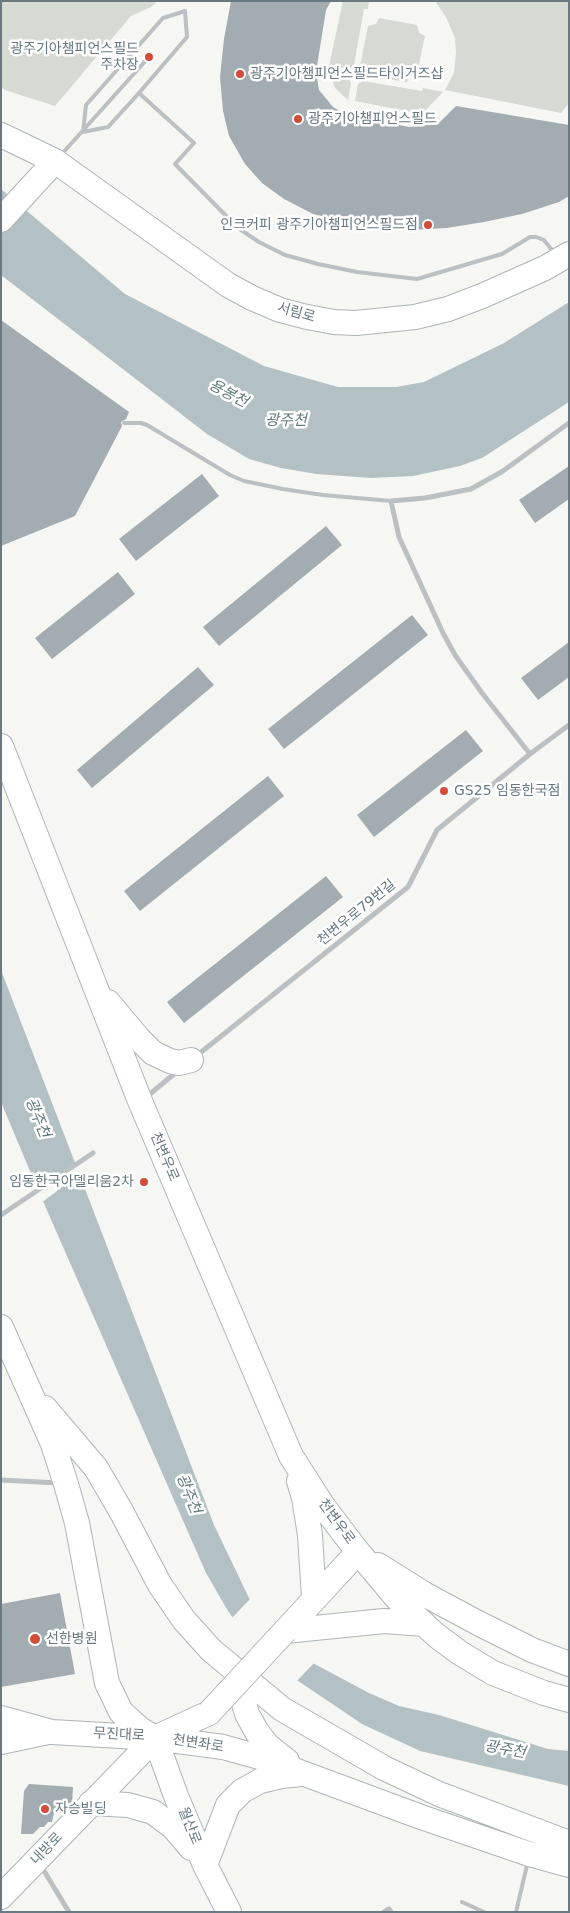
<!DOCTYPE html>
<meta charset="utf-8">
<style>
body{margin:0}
#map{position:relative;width:570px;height:1913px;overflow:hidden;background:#f6f6f3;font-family:"DejaVu Sans",sans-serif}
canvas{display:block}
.frame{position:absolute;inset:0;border:2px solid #687981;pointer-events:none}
</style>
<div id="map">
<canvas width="570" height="1913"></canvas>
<div class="frame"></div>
</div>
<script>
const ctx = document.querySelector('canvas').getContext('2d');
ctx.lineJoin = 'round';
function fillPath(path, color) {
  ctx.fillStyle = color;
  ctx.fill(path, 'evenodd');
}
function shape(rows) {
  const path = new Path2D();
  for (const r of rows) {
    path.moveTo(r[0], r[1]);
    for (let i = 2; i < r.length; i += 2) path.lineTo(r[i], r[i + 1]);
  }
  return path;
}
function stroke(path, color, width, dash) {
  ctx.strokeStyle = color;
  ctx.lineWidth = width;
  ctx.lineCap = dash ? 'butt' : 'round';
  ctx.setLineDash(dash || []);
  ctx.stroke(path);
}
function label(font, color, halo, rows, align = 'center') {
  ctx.font = font + ' "DejaVu Sans","Noto Sans KR",sans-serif';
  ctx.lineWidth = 5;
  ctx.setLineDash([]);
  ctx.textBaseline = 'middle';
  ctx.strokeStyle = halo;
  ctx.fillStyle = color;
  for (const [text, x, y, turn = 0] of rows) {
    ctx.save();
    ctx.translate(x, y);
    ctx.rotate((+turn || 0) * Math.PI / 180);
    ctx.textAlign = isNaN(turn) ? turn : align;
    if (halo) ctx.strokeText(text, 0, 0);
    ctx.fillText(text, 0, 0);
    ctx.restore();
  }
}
const green = shape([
 [1,1,157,1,151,7,131,16,55,106,5,90,1,87],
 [343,1,369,1,368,9,364,9,354,65,349,69,329,66],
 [435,1,569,1,569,103,561,113,445,90,454,73,456,52,455,38,446,17],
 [379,18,417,25,419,33,425,36,417,74,409,77,407,82,366,76,365,70,360,66,368,26,376,24],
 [329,73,347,76,351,83,348,100,335,88],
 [363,81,422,91,423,88,443,92,422,114,355,101,358,84]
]);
const water = shape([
 [1,189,125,294,264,366,338,387,396,387,424,382,504,343,569,302,569,402,482,458,460,466,413,476,371,478,316,474,281,468,249,459,207,434,1,275],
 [1,970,214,1525,249,1598,270,1631,294,1653,369,1693,399,1706,439,1715,548,1749,569,1751,569,1786,420,1751,362,1724,258,1654,228,1611,206,1573,35,1183,1,1102]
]);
const pier = shape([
 [77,1161,81,1173,41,1203,36,1192],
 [252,1597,272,1629,296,1651,315,1662,295,1683,256,1656,231,1619]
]);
const building = shape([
 [231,1,331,1,326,10,316,72,319,90,333,107,345,114,409,127,438,124,456,106,569,125,569,196,559,202,522,214,484,222,447,228,411,230,347,222,313,214,284,199,262,183,245,164,229,136,223,111,220,77,224,39],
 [1,320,129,412,126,419,121,422,122,426,75,516,1,546],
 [569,466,569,499,535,523,519,500],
 [202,474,219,496,136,561,119,539],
 [326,526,342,545,219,646,203,627],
 [118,572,135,594,52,659,35,638],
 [412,615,428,635,284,749,268,729],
 [569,642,569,677,538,700,521,678],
 [198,667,214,685,92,788,77,770],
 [466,730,483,751,374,837,357,815],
 [268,776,284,796,140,911,124,891],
 [326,876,343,897,184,1023,167,1002],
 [60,1593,75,1674,1,1687,1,1604],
 [29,1784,73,1787,72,1804,61,1813,54,1813,52,1822,48,1822,44,1827,40,1827,33,1834,21,1834,24,1791]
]);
const lane = shape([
 [185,11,187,37,139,93,108,127,83,132,86,105,163,18,185,11],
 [139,93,194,143,175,164,238,228,259,242,285,255,318,264,357,272,417,279,502,254,530,237,536,237,544,240,555,254],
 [60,156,149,57],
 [124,423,141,423,147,425,230,475,244,481,283,489,323,495,391,501],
 [462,1902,484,1912],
 [516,1912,528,1861]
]);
const street = shape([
 [530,754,482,693,455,655,443,633,399,537,391,501,425,498,471,489,503,471,569,423],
 [195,1057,408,887,437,830,530,754,569,725],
 [145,1098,179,1070],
 [1,1215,93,1153],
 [1,1480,58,1483],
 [41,1866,69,1912],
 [384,1912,389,1909,391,1912]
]);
const secondary = shape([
 [1,135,55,161,228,285,252,298,280,310,307,317,334,322,356,323,415,317,448,309,482,296,545,268,569,254],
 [1,220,55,161],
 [1,746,140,1101,291,1456,323,1506,358,1552,401,1603,437,1636,460,1653,493,1673,544,1693,569,1700],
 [108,1002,139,1039,153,1053,170,1061,179,1063,191,1060],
 [1,1327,53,1444,66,1484,77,1523,107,1683,121,1712,140,1729,155,1738,223,1747,259,1757,421,1817,529,1854,569,1865],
 [45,1408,96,1468,121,1511,160,1585,184,1620,211,1650,282,1709,384,1768,439,1794,569,1843],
 [299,1481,304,1498,310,1535,314,1598],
 [378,1565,424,1594,478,1623,532,1650,569,1664],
 [285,1631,384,1621,424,1624],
 [285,1631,358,1552],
 [238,1683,247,1714,257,1732,268,1746,287,1761],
 [1,1718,52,1732,155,1738,209,1713],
 [155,1738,176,1796,205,1865,229,1912],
 [1,1742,48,1732],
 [91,1803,128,1805,153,1812,173,1827,191,1848],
 [205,1865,228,1805,242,1791,260,1781,282,1776,301,1774],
 [1,1897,155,1738]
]);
const secondaryBridge = shape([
 [209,1713,285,1631]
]);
const markers = [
 [149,57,5,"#d14c39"],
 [240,74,5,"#d14c39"],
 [298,119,5,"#d14c39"],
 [428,225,5,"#d14c39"],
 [444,791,5,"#d14c39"],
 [144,1182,5,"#d14c39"],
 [35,1639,6,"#d14c39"],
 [45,1809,5,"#d14c39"]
];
const poiNames = [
 ["광주기아챔피언스필드",139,49,"right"],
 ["주차장",139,65,"right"],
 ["광주기아챔피언스필드타이거즈샵",250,74],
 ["광주기아챔피언스필드",308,119],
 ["인크커피 광주기아챔피언스필드점",418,225,"right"],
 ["GS25 임동한국점",454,791],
 ["임동한국아델리움2차",134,1182,"right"],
 ["선한병원",46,1639],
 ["자승빌딩",55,1809]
];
const streetNames = [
 ["서림로",296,313,16],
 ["천변우로79번길",357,913,-39],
 ["천변우로",164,1157,67],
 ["천변우로",336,1522,54],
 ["무진대로",119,1735,3],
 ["천변좌로",198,1744,9],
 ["월산로",189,1826,68],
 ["내방로",47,1849,-46]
];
const waterNames = [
 ["용봉천",228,394,28],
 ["광주천",286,421],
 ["광주천",37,1118,68],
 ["광주천",188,1494,68],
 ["광주천",505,1750,10]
];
fillPath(green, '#d6dad3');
fillPath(water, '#b4c1c4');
fillPath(pier, '#f6f6f3');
fillPath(building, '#a3acb0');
stroke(secondary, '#aeb5b8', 26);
stroke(lane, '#bbc0c3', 4);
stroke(street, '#bbc0c3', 5);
stroke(secondary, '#fff', 24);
stroke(secondaryBridge, '#aeb5b8', 26, []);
stroke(secondaryBridge, '#fff', 24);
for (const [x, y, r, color] of markers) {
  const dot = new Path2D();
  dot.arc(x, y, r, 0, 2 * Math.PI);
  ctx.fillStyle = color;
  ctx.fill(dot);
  stroke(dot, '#fff', 2);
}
label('14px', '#687981', '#fff', poiNames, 'left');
label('14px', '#687981', '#fff', streetNames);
label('italic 15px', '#64797e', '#fff', waterNames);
</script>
